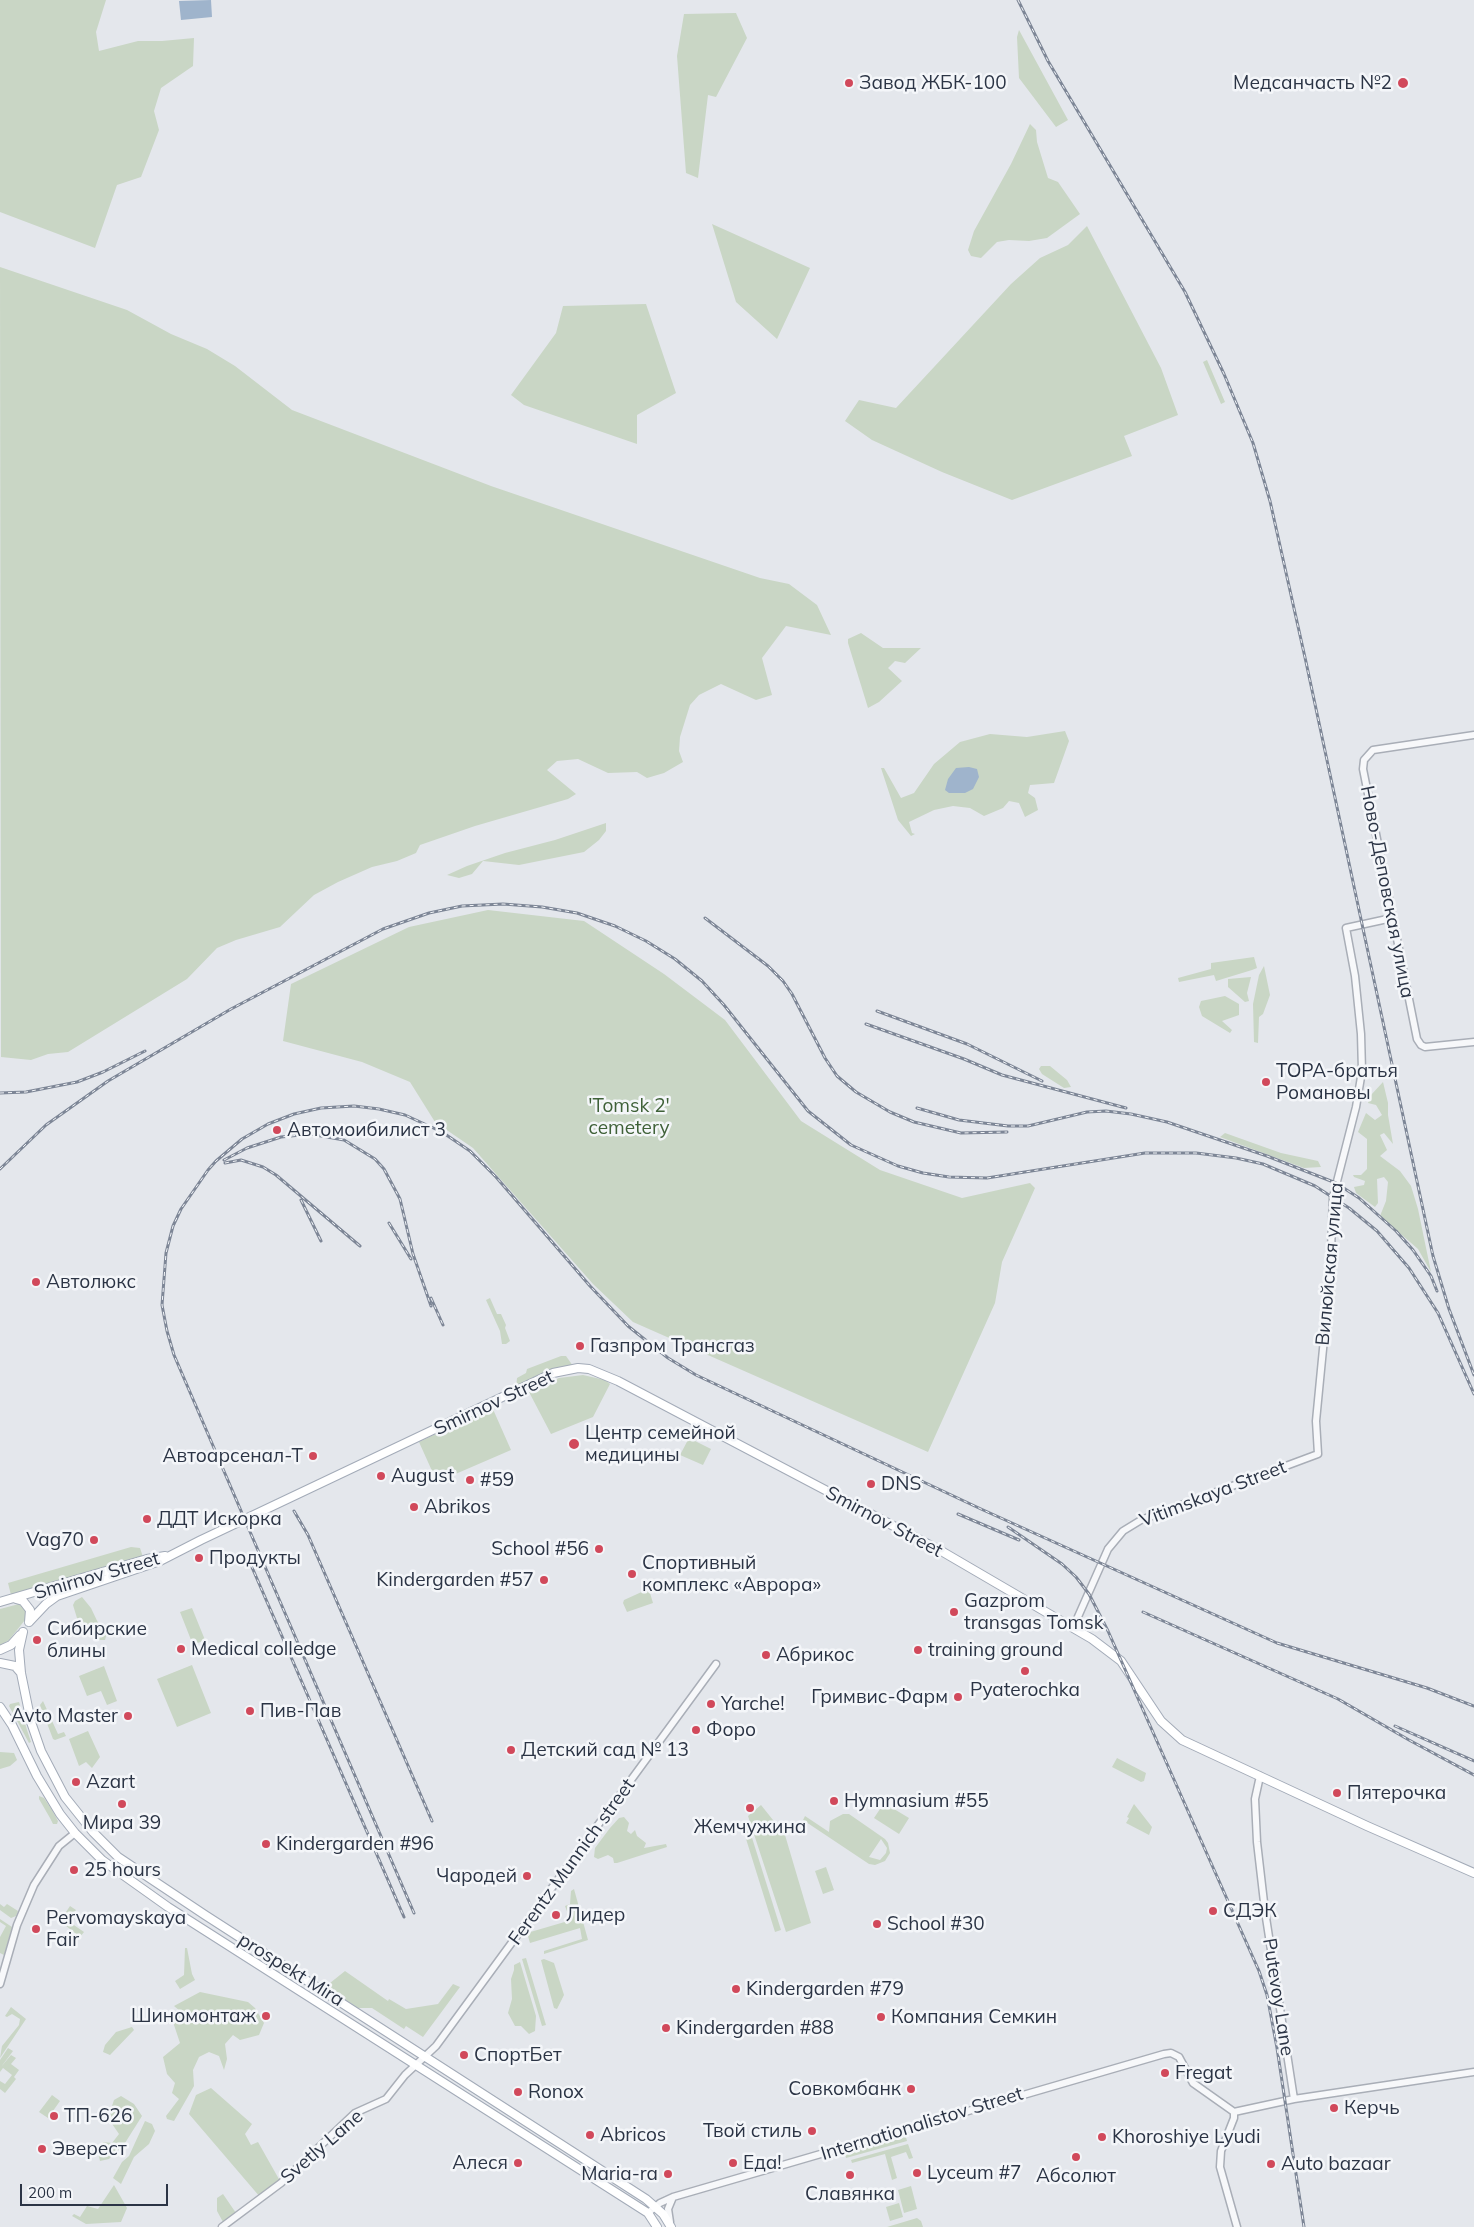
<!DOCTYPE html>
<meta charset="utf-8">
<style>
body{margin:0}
#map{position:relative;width:1474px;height:2227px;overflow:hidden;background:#e4e7ec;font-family:Mulish,sans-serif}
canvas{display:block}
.scale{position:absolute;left:20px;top:2184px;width:148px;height:22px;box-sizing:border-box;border:2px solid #2b3445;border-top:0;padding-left:6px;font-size:15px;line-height:18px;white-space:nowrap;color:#2b3445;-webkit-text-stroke:4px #f4f6f9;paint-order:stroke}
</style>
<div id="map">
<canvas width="1474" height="2227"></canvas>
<div class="scale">200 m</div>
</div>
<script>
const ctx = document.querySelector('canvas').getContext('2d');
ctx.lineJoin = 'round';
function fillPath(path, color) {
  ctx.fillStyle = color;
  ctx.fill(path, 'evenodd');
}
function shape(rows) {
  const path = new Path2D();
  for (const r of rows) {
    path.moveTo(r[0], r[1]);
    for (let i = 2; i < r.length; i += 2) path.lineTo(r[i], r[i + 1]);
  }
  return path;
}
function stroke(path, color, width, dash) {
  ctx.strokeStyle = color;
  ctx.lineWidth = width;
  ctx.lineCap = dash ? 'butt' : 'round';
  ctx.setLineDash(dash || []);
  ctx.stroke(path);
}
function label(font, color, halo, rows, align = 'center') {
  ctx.font = font + ' Mulish,sans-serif';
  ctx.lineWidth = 5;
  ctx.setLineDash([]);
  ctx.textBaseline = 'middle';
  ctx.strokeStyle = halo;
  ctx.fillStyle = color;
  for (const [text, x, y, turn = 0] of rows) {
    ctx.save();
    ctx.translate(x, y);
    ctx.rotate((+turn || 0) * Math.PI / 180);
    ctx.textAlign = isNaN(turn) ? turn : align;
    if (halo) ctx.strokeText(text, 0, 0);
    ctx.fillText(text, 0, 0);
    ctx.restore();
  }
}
const green = shape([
 [0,0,106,0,96,32,99,51,138,41,162,41,194,38,193,66,161,88,154,111,159,130,141,177,117,185,95,248,0,212],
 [736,13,747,38,716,97,708,95,698,178,686,173,677,56,684,14],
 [1019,30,1068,120,1056,127,1019,78,1017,37],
 [1030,124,1036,130,1037,142,1048,178,1058,182,1080,214,1047,238,1029,241,1009,240,997,242,981,258,971,256,968,250,974,231,1011,164],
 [712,224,810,268,777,339,736,302],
 [1087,226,1161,368,1178,415,1124,436,1132,456,1012,500,942,472,872,440,845,421,859,400,896,408,1011,284,1040,258,1068,245],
 [0,267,127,310,171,334,207,349,235,366,292,410,491,486,760,578,789,584,817,605,831,635,786,626,762,658,772,695,756,700,721,684,699,695,690,705,680,737,679,751,683,762,664,773,647,778,637,772,608,773,578,759,557,761,547,770,576,794,568,799,475,826,420,845,416,853,397,861,372,867,338,882,314,895,280,927,236,940,217,948,187,979,68,1052,48,1054,31,1060,1,1057],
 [646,304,676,393,637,415,637,444,524,405,511,395,556,333,563,306],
 [1207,360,1225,402,1221,404,1203,362],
 [861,633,883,648,921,648,905,663,895,661,888,668,902,681,879,702,868,708,848,643,848,639],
 [1065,731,1069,741,1054,783,1030,785,1028,793,1035,798,1038,810,1025,817,1019,803,1009,801,1003,808,984,816,970,808,953,806,934,810,909,822,912,833,915,834,911,836,898,820,881,768,884,768,901,798,914,793,934,764,960,742,990,734,1027,737],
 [606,823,606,831,599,840,584,852,519,865,483,861,472,874,459,878,447,875,467,866,505,853,555,840],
 [488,910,584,921,664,974,725,1020,801,1121,880,1170,962,1198,1030,1183,1035,1188,1002,1262,995,1303,928,1452,633,1322,593,1284,473,1148,435,1122,410,1082,362,1062,283,1041,291,984,409,927],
 [1254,957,1257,968,1252,970,1216,981,1214,975,1179,982,1178,978,1211,969,1211,963],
 [1264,966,1270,995,1263,1014,1259,1017,1258,1043,1254,1042,1253,1004,1259,975],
 [1251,977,1247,993,1249,1001,1245,1002,1228,987,1228,979],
 [1225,996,1239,1004,1239,1015,1222,1021,1232,1030,1230,1033,1202,1016,1199,1007,1201,1001],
 [1041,1066,1050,1066,1067,1080,1071,1087,1064,1088,1042,1074,1039,1069],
 [1383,1082,1388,1103,1388,1115,1393,1144,1384,1133,1380,1135,1387,1150,1380,1156,1400,1171,1411,1186,1418,1209,1431,1272,1418,1249,1380,1216,1386,1201,1388,1182,1384,1177,1377,1179,1378,1203,1375,1207,1356,1193,1354,1187,1364,1185,1365,1181,1354,1177,1353,1175,1361,1175,1367,1169,1367,1139,1358,1132,1366,1113,1375,1120,1382,1115,1376,1105,1368,1103,1371,1095],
 [1225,1133,1281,1153,1318,1161,1321,1167,1304,1168,1220,1137],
 [490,1298,497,1314,501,1314,506,1325,505,1328,510,1341,506,1344,502,1344,500,1331,486,1300],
 [561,1356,566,1356,573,1366,516,1388,517,1378,526,1373,527,1369],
 [583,1375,605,1380,610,1384,593,1417,551,1434,529,1392,559,1378],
 [492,1407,511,1450,437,1482,419,1442],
 [689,1438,711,1449,703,1465,680,1455],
 [131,1547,140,1548,143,1557,11,1595,8,1583],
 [646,1590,650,1593,653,1603,627,1612,623,1603,624,1600],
 [82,1597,91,1608,100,1627,107,1633,105,1640,97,1640,80,1628,73,1605,75,1601],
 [19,1604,25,1609,25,1620,9,1640,0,1646,0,1609],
 [192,1608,205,1640,193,1645,180,1612],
 [192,1665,211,1713,177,1727,157,1679],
 [104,1666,117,1701,107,1705,101,1691,87,1696,79,1676],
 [43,1701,58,1734,64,1732,66,1736,55,1740,53,1739,40,1705],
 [19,1702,27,1730,31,1742,29,1743,9,1706,10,1704],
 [88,1731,100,1757,92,1768,86,1762,79,1766,69,1739],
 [0,1752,14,1753,17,1760,10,1766,0,1769],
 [1117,1758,1146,1773,1144,1781,1141,1782,1112,1767],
 [39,1796,44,1798,52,1810,58,1821,57,1824,53,1824,50,1818,39,1799],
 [884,1803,909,1818,899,1834,874,1818],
 [1134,1804,1152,1827,1149,1835,1126,1823,1129,1818,1127,1817],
 [761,1805,785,1835,811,1923,786,1932,748,1816],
 [843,1814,849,1814,885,1839,888,1843,890,1853,885,1861,875,1865,869,1864,803,1820,805,1816,829,1832,830,1821],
 [881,1839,887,1848,886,1853,880,1860,869,1857],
 [624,1817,629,1823,627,1831,631,1834,635,1830,637,1836,646,1843,644,1848,666,1844,667,1847,617,1863,614,1863,613,1858,608,1855,598,1859,594,1857,595,1848,610,1828,619,1818],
 [748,1825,781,1930,775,1932,742,1826],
 [826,1867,834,1890,823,1894,815,1871],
 [574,1889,588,1940,544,1954,544,1951,582,1939,580,1928,530,1943,527,1933,568,1921,568,1914,565,1906,570,1904,571,1891],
 [0,1904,4,1907,7,1904,18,1911,16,1916,11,1918,0,1910],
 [70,1906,76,1910,68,1921,84,1932,80,1937,60,1921],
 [0,1919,12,1927,4,1955,0,1953,0,1937,6,1926,0,1922],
 [185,1948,187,1948,192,1974,195,1980,180,1989,175,1981,184,1975],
 [526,1958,546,2025,542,2026,522,1959],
 [544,1959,554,1963,564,1995,557,2009,554,2008,541,1960],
 [520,1962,536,2016,535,2031,529,2034,521,2026,515,2026,508,2013,512,1999,511,1979,514,1970,514,1965],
 [345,1971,388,2001,389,1999,406,2009,438,2004,453,1984,460,1987,423,2037,406,2026,404,2029,372,2008,358,2008,329,1989,330,1983],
 [200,1992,248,2002,255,2008,264,2023,259,2035,240,2040,233,2035,225,2044,227,2059,224,2070,219,2056,209,2052,199,2057,193,2070,194,2086,174,2121,167,2119,166,2116,179,2099,172,2093,175,2083,167,2074,163,2057,180,2043,173,2022,180,2011,174,2006],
 [11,2007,26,2019,0,2058,2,2046,19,2025,20,2019,12,2014,7,2017,5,2016],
 [132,2027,134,2030,110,2055,103,2052,105,2045,116,2032],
 [8,2048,13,2051,1,2067,11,2055,16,2058,11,2064,19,2070,14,2077,16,2079,5,2093,0,2089,0,2081,5,2084,12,2075,3,2068,0,2072,0,2060],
 [211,2088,252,2124,245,2134,251,2145,258,2142,280,2181,260,2197,189,2114,196,2095],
 [52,2095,60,2101,48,2118,39,2112],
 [121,2096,134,2104,142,2116,125,2143,109,2159,100,2161,98,2153,103,2142,112,2143,119,2134,108,2118,114,2100],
 [145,2121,152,2124,155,2131,149,2144,134,2157,121,2184,113,2178,122,2162,129,2156],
 [906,2137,907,2141,846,2158,845,2154],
 [908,2144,913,2158,909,2159,906,2152,891,2157,897,2178,892,2180,885,2154,852,2163,851,2160],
 [114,2185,127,2208,121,2222,86,2224,72,2216,74,2214,80,2217,87,2206,98,2209],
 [911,2186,917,2209,904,2213,898,2190],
 [223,2194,236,2213,223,2222,217,2211,217,2198],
 [899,2203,903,2217,890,2221,886,2207],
 [917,2218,921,2221,923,2227,887,2227]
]);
const water = shape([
 [211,0,212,17,181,20,179,1],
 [969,767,977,769,979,777,973,789,965,793,949,793,945,790,948,779,956,768]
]);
const minor = shape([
 [1474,735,1373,750,1364,760,1363,769,1417,1039,1421,1045,1425,1047,1474,1042],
 [1073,1628,1108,1549,1123,1531,1141,1520,1318,1454,1316,1421,1330,1277,1333,1197,1356,1107,1362,1071,1361,1034,1355,976,1346,928,1392,918],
 [1260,1776,1255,1799,1257,1842,1265,1911,1294,2099],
 [0,1984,17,1925,34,1885,59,1846,75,1833],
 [1234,2112,1234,2118,1221,2151,1220,2167,1237,2227],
 [648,2213,660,2203,673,2197,1164,2054,1171,2053,1179,2057,1193,2083,1234,2112,1294,2099,1474,2072],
 [670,2222,668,2209,673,2197],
 [222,2227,281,2183,355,2113,386,2099,405,2075,436,2046,716,1664]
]);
const major = shape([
 [16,1599,23,1601,30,1610,29,1622],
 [0,1602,147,1559,165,1556],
 [29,1622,46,1604,57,1596,160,1561,201,1540,553,1373,578,1368,589,1369,618,1381,943,1552,1092,1639,1121,1661,1161,1721,1182,1740,1367,1826,1474,1873],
 [23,1632,19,1650,21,1673,31,1722,41,1751,65,1797,93,1832,118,1857,205,1915,646,2199,663,2214,671,2227],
 [0,1650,11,1645,20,1635],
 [0,1663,15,1666,21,1673],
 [0,1707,12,1725,37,1776,60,1814,75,1833,102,1860,168,1907,648,2213,657,2227]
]);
const rail = shape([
 [1018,0,1048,61,1185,292,1224,374,1253,443,1270,501,1306,662,1433,1256,1449,1309,1474,1375],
 [705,918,768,966,783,981,792,994,825,1058,837,1076,856,1092,890,1112,914,1122,961,1133,1007,1132],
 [877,1011,967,1044,1042,1081],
 [866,1024,964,1059,1002,1075,1126,1108],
 [0,1093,26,1092,77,1082,103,1072,145,1051],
 [917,1108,959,1120,1008,1126,1028,1126,1087,1112,1106,1111,1131,1114,1167,1122,1267,1156,1336,1183,1359,1198,1396,1231,1413,1250,1431,1276,1437,1291],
 [224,1160,247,1148,281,1137,310,1134,344,1140,375,1159,384,1169,400,1199,413,1254,431,1306],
 [225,1163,241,1160,263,1167,276,1175,360,1246],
 [0,1169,46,1125,108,1081,231,1009,383,929,429,913,462,906,503,904,542,907,577,913,615,926,646,941,675,959,702,981,724,1005,808,1111,851,1145,898,1166,923,1173,949,1177,987,1178,1145,1153,1196,1153,1236,1158,1263,1164,1315,1186,1349,1208,1377,1231,1409,1268,1438,1313,1474,1394],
 [301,1200,321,1241],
 [389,1223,411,1259],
 [431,1298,443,1325],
 [294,1511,308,1535,432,1821],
 [958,1514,1019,1540],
 [1008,1527,1062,1564,1076,1577,1089,1594,1108,1631,1259,1971,1267,1995,1277,2048,1304,2227],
 [251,1565,404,1917],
 [1143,1612,1338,1699,1409,1740,1474,1775],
 [1395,1726,1474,1761],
 [414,1913,174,1355,167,1331,162,1305,166,1253,173,1226,181,1209,208,1170,216,1161,242,1139,268,1124,294,1114,321,1108,354,1106,379,1109,405,1115,442,1132,470,1151,496,1177,590,1286,628,1326,668,1358,696,1375,981,1509,1277,1643,1427,1688,1474,1706]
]);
const markers = [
 [849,83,5,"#d1495b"],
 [1403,83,6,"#d1495b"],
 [1266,1082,5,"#d1495b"],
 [277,1130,5,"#d1495b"],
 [36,1282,5,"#d1495b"],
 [580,1346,5,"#d1495b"],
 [574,1444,6,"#d1495b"],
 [313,1456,5,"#d1495b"],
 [381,1476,5,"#d1495b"],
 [470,1480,5,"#d1495b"],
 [871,1484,5,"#d1495b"],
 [414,1507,5,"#d1495b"],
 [147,1519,5,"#d1495b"],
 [94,1540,5,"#d1495b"],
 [599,1549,5,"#d1495b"],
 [199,1558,5,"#d1495b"],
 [632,1574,5,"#d1495b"],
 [544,1580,5,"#d1495b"],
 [954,1612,5,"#d1495b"],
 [37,1640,5,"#d1495b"],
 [181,1649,5,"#d1495b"],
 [918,1650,5,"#d1495b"],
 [766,1655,5,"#d1495b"],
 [1025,1671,5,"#d1495b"],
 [958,1697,5,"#d1495b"],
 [711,1704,5,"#d1495b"],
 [250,1711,5,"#d1495b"],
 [128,1716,5,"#d1495b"],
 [696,1730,5,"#d1495b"],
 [511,1750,5,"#d1495b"],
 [76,1782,5,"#d1495b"],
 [1337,1793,5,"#d1495b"],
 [834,1801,5,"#d1495b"],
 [122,1804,5,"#d1495b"],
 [750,1808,5,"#d1495b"],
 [266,1844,5,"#d1495b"],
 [74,1870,5,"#d1495b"],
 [527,1876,5,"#d1495b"],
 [1213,1911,5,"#d1495b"],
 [556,1915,5,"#d1495b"],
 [877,1924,5,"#d1495b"],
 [36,1929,5,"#d1495b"],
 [736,1989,5,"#d1495b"],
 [266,2016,5,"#d1495b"],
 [881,2017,5,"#d1495b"],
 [666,2028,5,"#d1495b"],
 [464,2055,5,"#d1495b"],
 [1165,2073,5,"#d1495b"],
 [911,2089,5,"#d1495b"],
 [518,2092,5,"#d1495b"],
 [1334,2108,5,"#d1495b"],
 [54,2116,5,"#d1495b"],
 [812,2131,5,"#d1495b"],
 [590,2135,5,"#d1495b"],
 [1102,2137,5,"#d1495b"],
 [42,2149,5,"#d1495b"],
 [1076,2157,5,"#d1495b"],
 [518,2163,5,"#d1495b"],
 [733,2163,5,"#d1495b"],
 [1271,2164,5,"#d1495b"],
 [917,2173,5,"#d1495b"],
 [668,2174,5,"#d1495b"],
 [850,2175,5,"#d1495b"]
];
const poiNames = [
 ["Завод ЖБК-100",859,83],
 ["Медсанчасть №2",1392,83,"right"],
 ["ТОРА-братья",1276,1071],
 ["Романовы",1276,1093],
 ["Автомоибилист 3",287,1130],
 ["Автолюкс",46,1282],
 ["Газпром Трансгаз",590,1346],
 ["Центр семейной",585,1433],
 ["медицины",585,1455],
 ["Автоарсенал-Т",303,1456,"right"],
 ["August",391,1476],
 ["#59",480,1480],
 ["DNS",881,1484],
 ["Abrikos",424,1507],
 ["ДДТ Искорка",157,1519],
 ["Vag70",84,1540,"right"],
 ["School #56",589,1549,"right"],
 ["Продукты",209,1558],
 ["Спортивный",642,1563],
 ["комплекс «Аврора»",642,1585],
 ["Kindergarden #57",534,1580,"right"],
 ["Gazprom",964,1601],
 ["transgas Tomsk",964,1623],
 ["Сибирские",47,1629],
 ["блины",47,1651],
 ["Medical colledge",191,1649],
 ["training ground",928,1650],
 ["Абрикос",776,1655],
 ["Pyaterochka",1025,1690,"center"],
 ["Гримвис-Фарм",948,1697,"right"],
 ["Yarche!",721,1704],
 ["Пив-Пав",260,1711],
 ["Avto Master",118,1716,"right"],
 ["Форо",706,1730],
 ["Детский сад № 13",521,1750],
 ["Azart",86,1782],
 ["Пятерочка",1347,1793],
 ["Hymnasium #55",844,1801],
 ["Мира 39",122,1823,"center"],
 ["Жемчужина",750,1827,"center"],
 ["Kindergarden #96",276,1844],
 ["25 hours",84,1870],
 ["Чародей",517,1876,"right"],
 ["СДЭК",1223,1911],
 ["Лидер",566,1915],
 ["Pervomayskaya",46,1918],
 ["Fair",46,1940],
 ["School #30",887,1924],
 ["Kindergarden #79",746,1989],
 ["Шиномонтаж",256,2016,"right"],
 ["Компания Семкин",891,2017],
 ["Kindergarden #88",676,2028],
 ["СпортБет",474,2055],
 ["Fregat",1175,2073],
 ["Совкомбанк",901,2089,"right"],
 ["Ronox",528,2092],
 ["Керчь",1344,2108],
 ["ТП-626",64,2116],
 ["Твой стиль",802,2131,"right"],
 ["Abricos",600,2135],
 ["Khoroshiye Lyudi",1112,2137],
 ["Эверест",52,2149],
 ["Алеся",508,2163,"right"],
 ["Еда!",743,2163],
 ["Auto bazaar",1281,2164],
 ["Lyceum #7",927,2173],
 ["Maria-ra",658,2174,"right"],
 ["Абсолют",1076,2176,"center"],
 ["Славянка",850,2194,"center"]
];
const streetNames = [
 ["Ново-Деповская улица",1387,892,79],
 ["Вилюйская улица",1330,1264,-85],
 ["Smirnov Street",494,1403,-25],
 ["Vitimskaya Street",1213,1494,-21],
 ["Smirnov Street",884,1522,28],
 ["Smirnov Street",97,1576,-16],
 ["Ferentz Munnich street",572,1862,-54],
 ["prospekt Mira",291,1970,32],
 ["Putevoy Lane",1278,1997,81],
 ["Internationalistov Street",922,2124,-17],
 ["Svetly Lane",322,2147,-41]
];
const parkNames = [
 ["'Tomsk 2'",629,1106],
 ["cemetery",629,1128]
];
fillPath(green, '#c9d6c5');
fillPath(water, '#9fb4cc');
stroke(minor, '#a9aeb7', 9);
stroke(major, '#a3abb8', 10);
stroke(minor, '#f7f8fa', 6);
stroke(major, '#fff', 8);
stroke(rail, '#7d8696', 3);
stroke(rail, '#f4f6f9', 1, [4]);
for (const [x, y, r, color] of markers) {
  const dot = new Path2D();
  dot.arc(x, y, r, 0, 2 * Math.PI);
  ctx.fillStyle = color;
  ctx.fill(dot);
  stroke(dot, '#f4f6f9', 2);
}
label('19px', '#2b3445', '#f4f6f9', poiNames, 'left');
label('19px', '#2b3445', '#f4f6f9', streetNames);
label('19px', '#3f6138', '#f4f6f9', parkNames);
</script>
